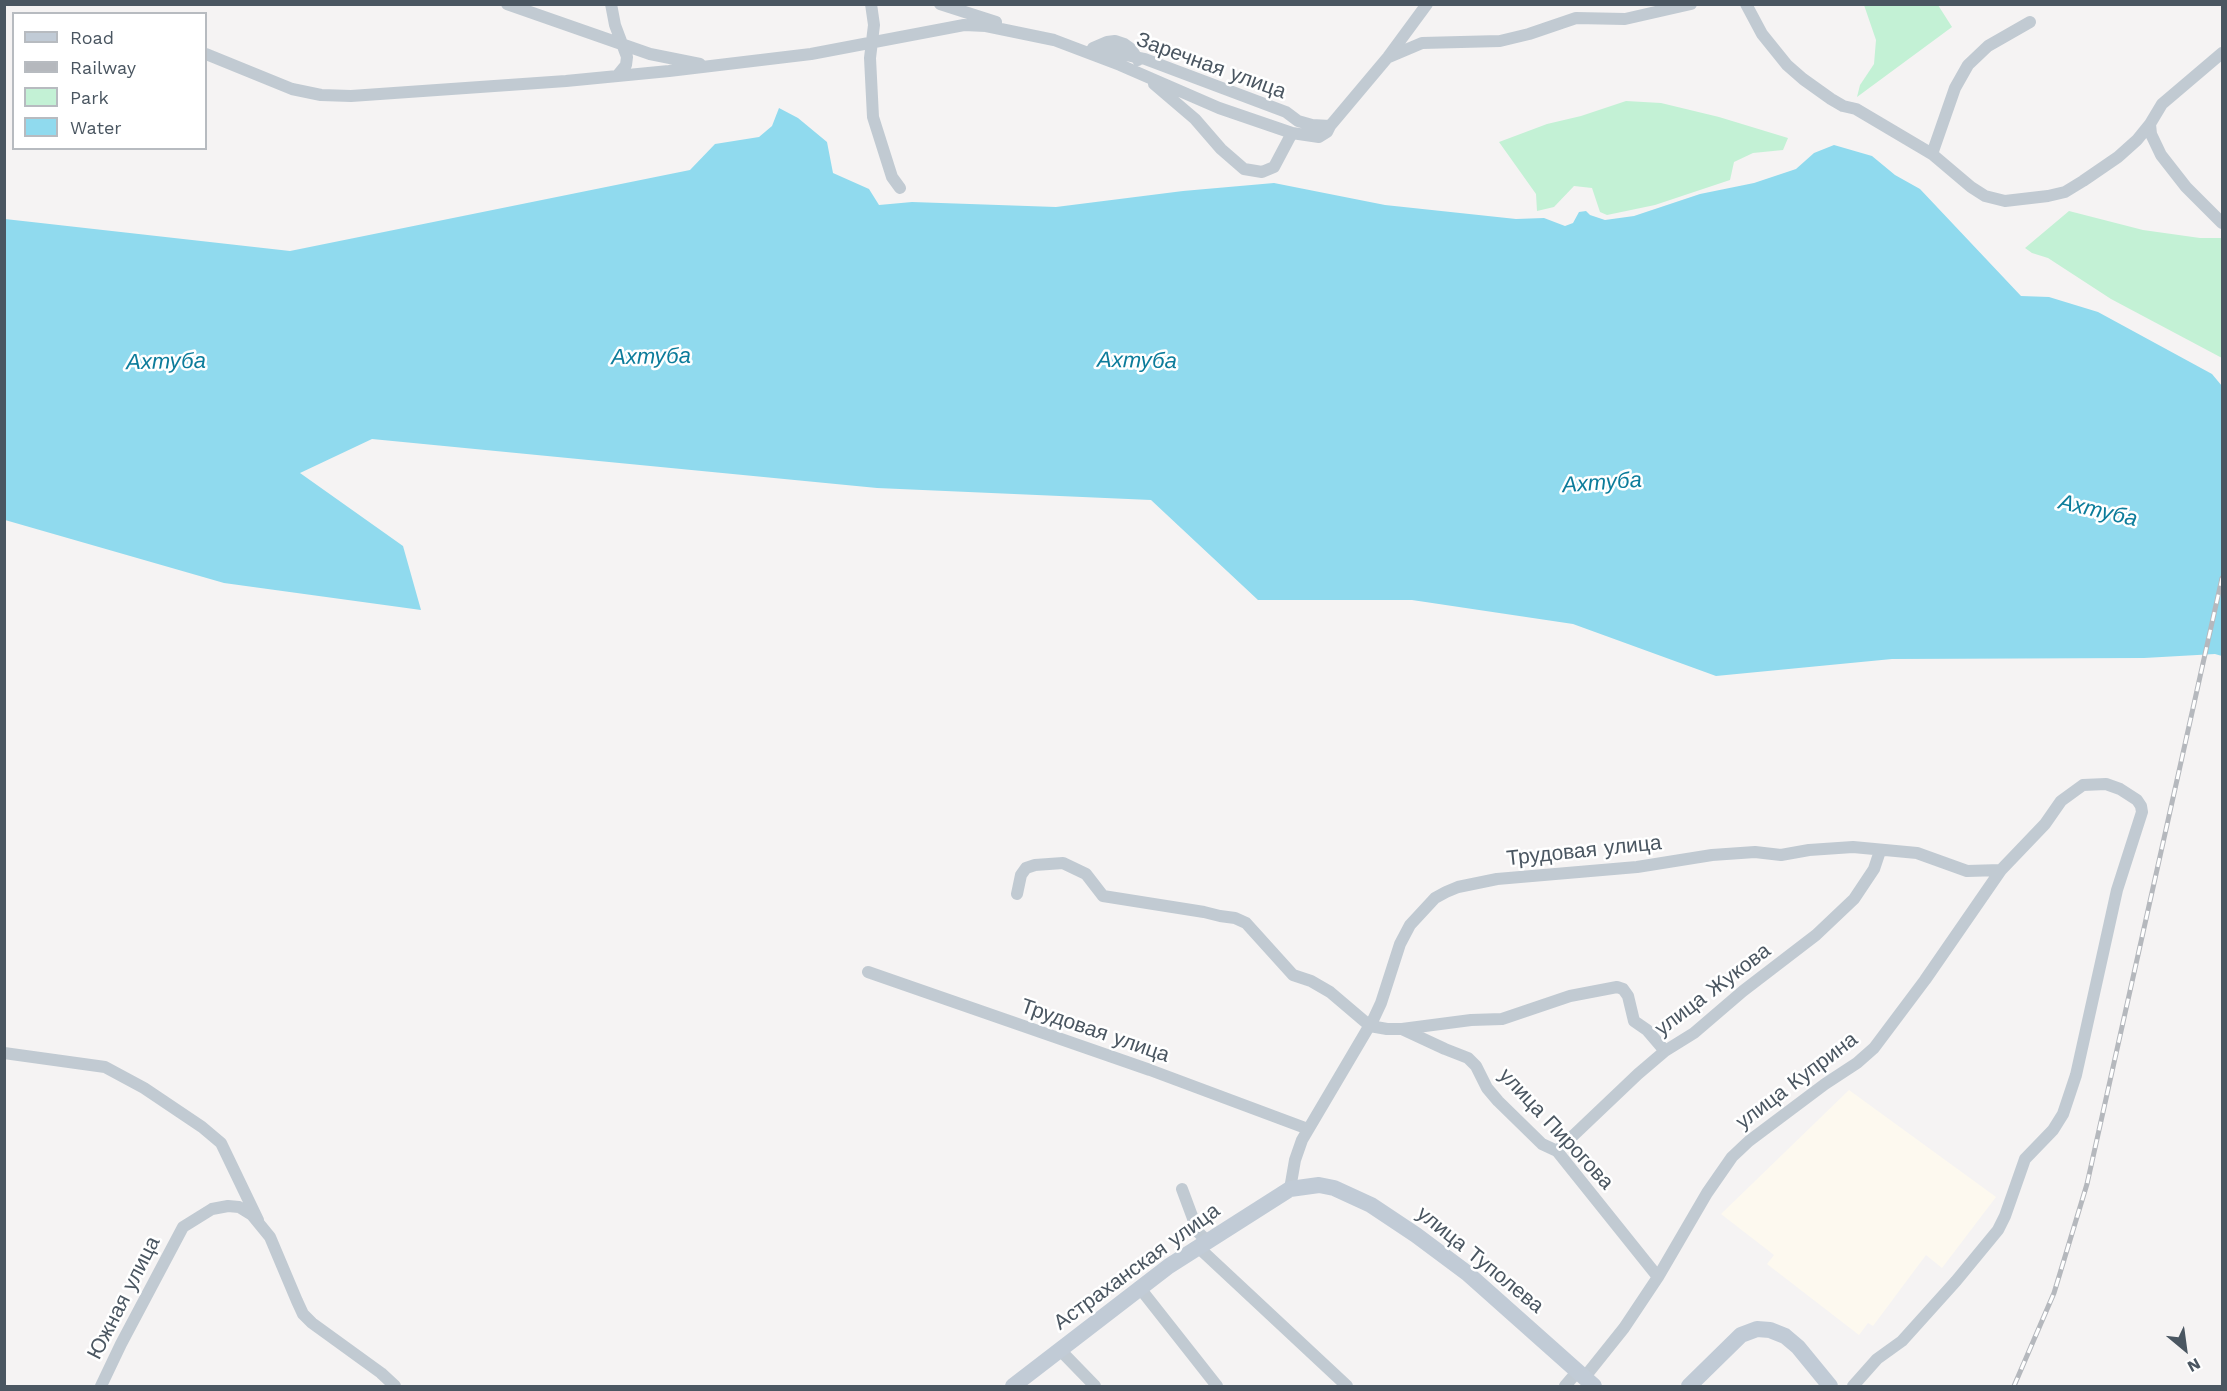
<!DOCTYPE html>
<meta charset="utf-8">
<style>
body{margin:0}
#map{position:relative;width:2227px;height:1391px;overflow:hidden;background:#f5f3f3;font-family:"Work Sans",sans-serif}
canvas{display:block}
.frame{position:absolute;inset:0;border:6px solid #4a5661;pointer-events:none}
.legend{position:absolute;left:12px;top:12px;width:195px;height:138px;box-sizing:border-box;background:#fff;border:2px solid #b7bbc0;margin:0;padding:8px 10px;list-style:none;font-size:18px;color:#4a5661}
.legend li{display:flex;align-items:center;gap:12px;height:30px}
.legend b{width:30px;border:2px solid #b7bbc0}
.north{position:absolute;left:2155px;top:1319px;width:60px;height:60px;-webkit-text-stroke:4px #fff;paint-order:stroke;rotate:151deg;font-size:16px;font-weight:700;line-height:24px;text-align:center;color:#4a5661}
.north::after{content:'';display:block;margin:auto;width:21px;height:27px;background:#4a5661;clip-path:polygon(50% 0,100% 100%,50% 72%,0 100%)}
</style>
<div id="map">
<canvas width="2227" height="1391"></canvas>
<div class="frame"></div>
<ul class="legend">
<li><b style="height:8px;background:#c1cbd6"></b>Road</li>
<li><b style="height:8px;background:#b5b8bd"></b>Railway</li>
<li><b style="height:16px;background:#c3f1d5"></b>Park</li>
<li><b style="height:16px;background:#90daee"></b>Water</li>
</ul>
<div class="north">N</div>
</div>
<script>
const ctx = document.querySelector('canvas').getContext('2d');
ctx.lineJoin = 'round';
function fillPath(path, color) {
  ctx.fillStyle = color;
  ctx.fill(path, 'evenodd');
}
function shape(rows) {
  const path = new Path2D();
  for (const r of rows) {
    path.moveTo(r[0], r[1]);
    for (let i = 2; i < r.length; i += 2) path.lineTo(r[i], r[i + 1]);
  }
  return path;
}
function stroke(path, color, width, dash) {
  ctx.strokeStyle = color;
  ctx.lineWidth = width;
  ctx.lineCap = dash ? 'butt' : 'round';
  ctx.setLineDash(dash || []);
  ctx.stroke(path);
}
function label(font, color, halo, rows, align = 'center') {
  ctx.font = font + ' "Work Sans",sans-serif';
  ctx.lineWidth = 5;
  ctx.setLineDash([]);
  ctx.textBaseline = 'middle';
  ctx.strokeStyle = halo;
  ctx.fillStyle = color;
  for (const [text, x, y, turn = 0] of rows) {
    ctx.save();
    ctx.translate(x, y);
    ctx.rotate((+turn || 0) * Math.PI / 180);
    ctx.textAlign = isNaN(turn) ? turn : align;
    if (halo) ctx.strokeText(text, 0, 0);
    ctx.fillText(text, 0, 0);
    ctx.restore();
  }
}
const commercial = shape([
 [1849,1090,1996,1197,1942,1268,1926,1255,1873,1326,1868,1323,1859,1335,1767,1264,1774,1255,1721,1214]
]);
const green = shape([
 [1864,5,1938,5,1952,27,1857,97,1860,85,1874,64,1876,40],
 [1626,101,1661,103,1719,117,1788,138,1783,150,1753,153,1734,162,1730,180,1655,205,1607,215,1600,212,1592,188,1574,186,1554,207,1537,211,1536,194,1499,142,1547,124,1581,116],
 [2069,211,2143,230,2200,238,2222,238,2222,358,2111,299,2048,258,2032,253,2025,248]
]);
const water = shape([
 [779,108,798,118,827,142,833,173,869,189,879,205,912,202,1056,207,1183,191,1274,183,1385,205,1516,219,1544,218,1565,226,1573,223,1579,212,1586,211,1590,215,1605,220,1634,216,1700,194,1754,183,1796,169,1814,153,1834,145,1872,156,1895,175,1920,189,2021,296,2049,297,2098,312,2212,374,2222,386,2222,656,2215,654,2144,658,1892,659,1716,676,1573,624,1412,600,1258,600,1151,500,877,488,372,439,300,473,403,546,421,610,224,583,5,520,5,219,290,251,690,170,715,144,759,137,772,126]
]);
const street = shape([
 [507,4,650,54,700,64],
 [611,4,615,25,627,57,626,65,617,76],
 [871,4,874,25,870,58,873,117,892,177,900,188],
 [940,4,996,22],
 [1746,4,1762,34,1787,65,1803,79,1831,99,1843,106,1856,109,1932,154],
 [2030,22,1988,46,1968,65,1955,88,1932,154,1971,187,1985,196,2005,201,2048,196,2065,192,2083,181,2118,157,2137,140,2150,124,2162,104,2222,53],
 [1093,48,1107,42,1115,41,1124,44,1131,49,1138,60],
 [1097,49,1145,59,1286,112,1298,121,1312,125,1330,126],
 [206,54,292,89,321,95,351,96,566,81,669,71,811,54,964,25,986,26,1054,40,1120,65,1219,108,1292,133,1319,137,1327,132,1330,126,1388,57,1427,4],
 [1389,57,1422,43,1500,41,1529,34,1576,18,1625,19,1691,4],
 [1154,84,1195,119,1221,149,1244,169,1262,172,1274,167,1292,133],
 [2150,124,2151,134,2161,155,2186,187,2222,223],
 [1017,894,1021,875,1026,868,1035,865,1063,863,1086,874,1103,896,1204,912,1220,916,1235,918,1246,923,1293,975,1311,981,1330,992,1370,1026,1387,1029,1402,1029,1445,1049,1468,1058,1476,1066,1487,1088,1498,1101,1542,1144,1557,1151,1658,1277],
 [868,972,1150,1070,1308,1129],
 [1402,1029,1471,1020,1502,1019,1570,996,1617,987,1623,989,1628,996,1634,1021,1647,1030,1665,1051],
 [4,1053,105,1067,144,1088,202,1127,221,1143,258,1220],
 [1557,1151,1638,1074,1665,1051,1694,1033,1743,991,1816,935,1854,899,1874,869,1880,851],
 [1182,1189,1198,1232,1207,1241],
 [1290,1189,1295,1160,1302,1140,1374,1018,1381,1003,1400,944,1410,925,1435,898,1446,892,1458,887,1497,879,1637,867,1712,855,1755,852,1781,855,1809,850,1853,847,1917,853,1967,871,2001,870],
 [1198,1247,1347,1386],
 [1139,1287,1217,1386],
 [1060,1350,1095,1386],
 [1584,1378,1624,1328,1658,1277,1707,1193,1732,1157,1749,1141,1825,1084,1857,1063,1874,1048,1925,980,2001,870,2045,824,2061,801,2083,785,2106,784,2120,789,2137,800,2141,806,2142,812,2117,890,2076,1075,2063,1114,2053,1130,2025,1159,2005,1216,1998,1230,1956,1281,1902,1341,1877,1359,1853,1386],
 [101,1386,121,1344,183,1227,212,1209,228,1206,239,1207,252,1215,270,1237,297,1301,303,1314,312,1323,381,1373,395,1386],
 [1565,1386,1577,1372]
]);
const secondary = shape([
 [1013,1386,1169,1266,1290,1189,1319,1185,1334,1188,1371,1205,1416,1235,1467,1273,1594,1386],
 [1689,1386,1741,1335,1757,1329,1770,1330,1785,1336,1798,1347,1830,1386]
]);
const rail = shape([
 [2014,1386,2054,1293,2087,1184,2222,578]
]);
const streetNames = [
 ["Заречная улица",1211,66,20],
 ["Трудовая улица",1584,851,-6],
 ["улица Жукова",1713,990,-37],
 ["Трудовая улица",1095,1031,19],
 ["улица Куприна",1797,1081,-37],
 ["улица Пирогова",1556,1129,47],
 ["улица Туполева",1480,1260,39],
 ["Астраханская улица",1137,1267,-36],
 ["Южная улица",124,1298,-63]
];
const waterNames = [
 ["Ахтуба",651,357,-1],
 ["Ахтуба",1137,361,1],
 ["Ахтуба",166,362,-1],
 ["Ахтуба",1602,483,-4],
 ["Ахтуба",2098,511,13]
];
fillPath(commercial, '#fdf9ef');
fillPath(green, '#c3f1d5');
fillPath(water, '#90daee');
stroke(street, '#c1cad2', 12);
stroke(secondary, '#c1cbd6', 16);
stroke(rail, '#b5b8bd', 5);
stroke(rail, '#fff', 3, [9]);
label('21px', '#4a5661', '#fff', streetNames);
label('italic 22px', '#0c7c9b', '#fff', waterNames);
</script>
